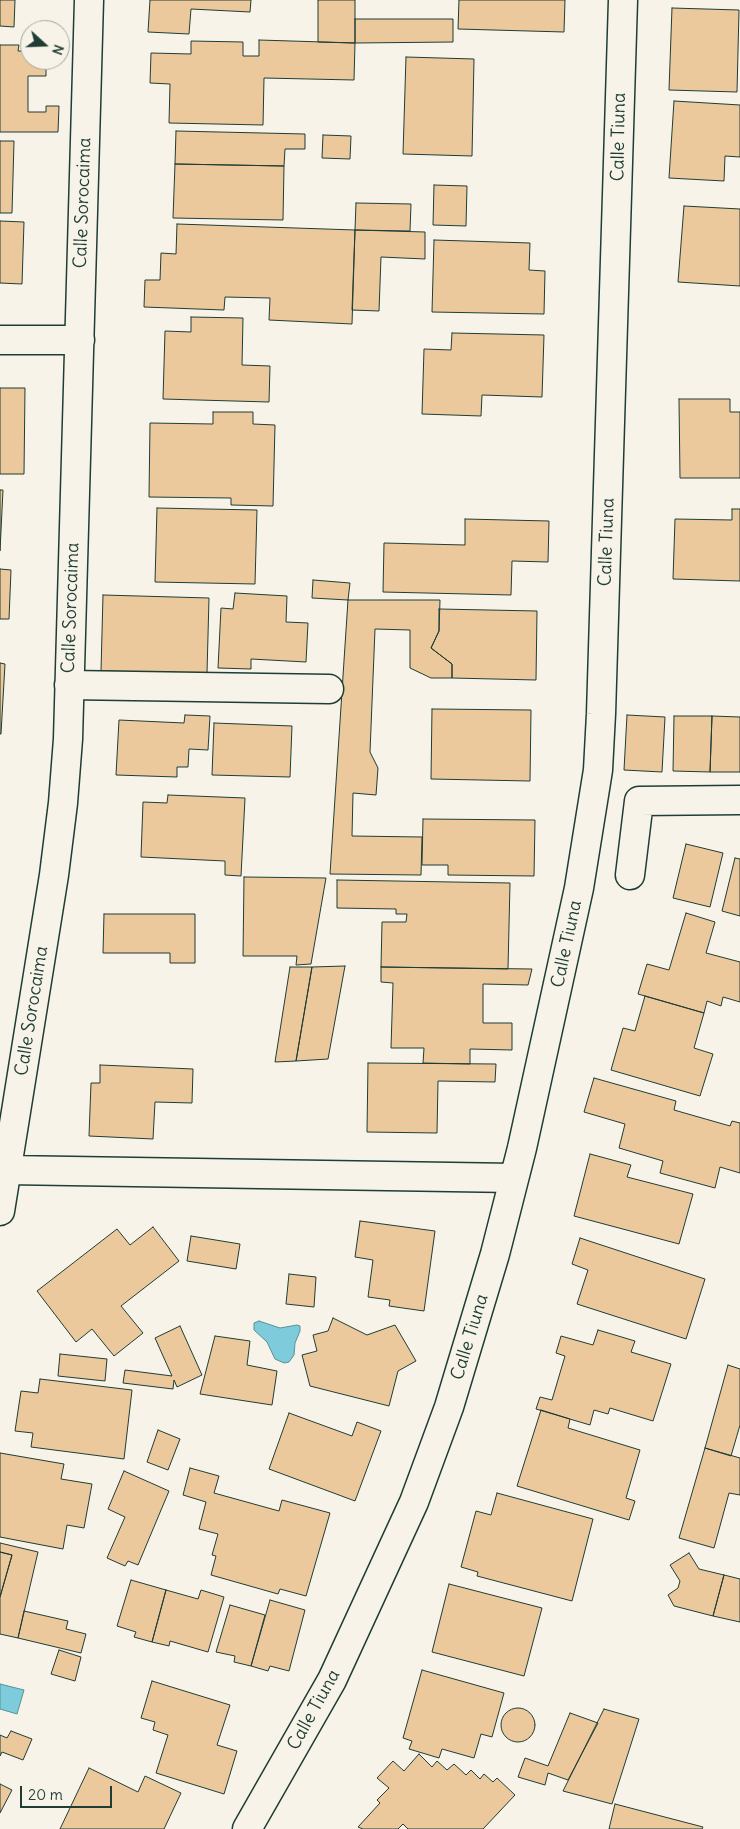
<!DOCTYPE html>
<style>
body{margin:0}
#map{position:relative;width:740px;height:1829px;overflow:hidden;background:#f7f3e8;font-family:Delius,sans-serif}
canvas{display:block}
.north{position:absolute;left:20px;top:20px;width:50px;height:50px;box-sizing:border-box;background:#f7f3e8;border:1px solid #a1aaa0;border-radius:50%;rotate:110deg;font-size:14px;font-weight:700;line-height:20px;text-align:center;color:#1f3d34}
.north::after{content:'';display:block;margin:auto;width:18px;height:22px;background:#1f3d34;clip-path:polygon(50% 0,100% 100%,50% 72%,0 100%)}
.scale{position:absolute;left:20px;top:1786px;width:92px;height:22px;box-sizing:border-box;border:2px solid #1f3d34;border-top:0;padding-left:6px;font-size:15px;line-height:18px;white-space:nowrap;color:#1f3d34;-webkit-text-stroke:4px #f7f3e8;paint-order:stroke}
</style>
<div id="map">
<canvas width="740" height="1829"></canvas>
<div class="north">N</div>
<div class="scale">20 m</div>
</div>
<script>
const ctx = document.querySelector('canvas').getContext('2d');
ctx.lineJoin = 'round';
function fillPath(path, color) {
  ctx.fillStyle = color;
  ctx.fill(path, 'evenodd');
}
function shape(rows) {
  const path = new Path2D();
  for (const r of rows) {
    if (r.length === 3) {
      path.moveTo(r[0] + r[2], r[1]);
      path.arc(r[0], r[1], r[2], 0, 2 * Math.PI);
      continue;
    }
    path.moveTo(r[0], r[1]);
    for (let i = 2; i < r.length; i += 2) path.lineTo(r[i], r[i + 1]);
  }
  return path;
}
function stroke(path, color, width, dash) {
  ctx.strokeStyle = color;
  ctx.lineWidth = width;
  ctx.lineCap = dash ? 'butt' : 'round';
  ctx.setLineDash(dash || []);
  ctx.stroke(path);
}
function label(font, color, halo, rows, align = 'center') {
  ctx.font = font + ' Delius,sans-serif';
  ctx.lineWidth = 4;
  ctx.setLineDash([]);
  ctx.textBaseline = 'middle';
  ctx.strokeStyle = halo;
  ctx.fillStyle = color;
  for (const [text, x, y, turn = 0] of rows) {
    ctx.save();
    ctx.translate(x, y);
    ctx.rotate((+turn || 0) * Math.PI / 180);
    ctx.textAlign = isNaN(turn) ? turn : align;
    if (halo) ctx.strokeText(text, 0, 0);
    ctx.fillText(text, 0, 0);
    ctx.restore();
  }
}
const water = shape([
 [259,1321,280,1328,297,1325,300,1326,300,1331,295,1343,294,1355,289,1362,284,1363,275,1359,267,1342,254,1330,254,1323,259,1321],
 [0,1684,24,1690,17,1714,0,1709,0,1684]
]);
const building = shape([
 [0,0,15,0,14,27,0,26,0,0],
 [150,0,251,0,250,12,191,9,189,34,148,32,150,0],
 [318,0,355,0,355,43,318,42,318,0],
 [459,0,565,0,564,32,458,29,459,0],
 [672,8,739,10,737,92,669,90,672,8],
 [355,19,453,19,453,42,355,43,355,19],
 [259,40,355,43,354,80,264,78,263,125,169,123,170,84,150,83,151,53,191,54,191,41,243,42,243,56,259,56,259,40],
 [0,45,19,45,18,51,30,51,30,60,46,60,46,76,28,76,28,112,46,112,46,106,59,106,58,132,0,132,0,45],
 [406,57,474,59,472,156,403,154,406,57],
 [674,101,740,105,740,157,725,156,724,181,669,178,674,101],
 [176,131,305,134,305,149,285,149,284,166,175,164,176,131],
 [323,135,351,136,350,159,322,158,323,135],
 [0,141,14,141,12,213,0,213,0,141],
 [175,164,284,166,283,220,173,218,175,164],
 [434,185,467,186,466,226,433,225,434,185],
 [356,203,411,204,410,231,355,230,356,203],
 [684,206,740,209,740,286,678,282,684,206],
 [0,221,24,222,22,284,0,283,0,221],
 [177,224,355,230,352,324,269,320,270,298,225,297,224,310,144,307,145,280,160,280,161,253,176,254,177,224],
 [355,230,425,232,425,259,381,257,379,311,352,310,355,230],
 [434,240,530,243,529,270,545,271,544,314,432,312,434,240],
 [191,317,243,318,242,365,270,366,269,402,163,399,165,331,191,332,191,317],
 [452,333,544,335,542,397,482,395,481,416,422,414,424,349,451,350,452,333],
 [0,388,25,388,24,474,0,474,0,388],
 [679,399,730,399,730,412,740,412,740,478,680,478,679,399],
 [213,412,253,412,253,424,275,425,273,506,231,505,231,498,149,497,150,423,213,424,213,412],
 [0,490,3,490,0,551,0,490],
 [157,508,257,510,255,584,155,582,157,508],
 [732,509,740,509,740,581,673,579,675,519,732,520,732,509],
 [465,519,549,521,548,562,512,561,511,595,383,592,384,543,465,545,465,519],
 [0,569,11,570,9,619,0,619,0,569],
 [313,580,350,583,348,600,312,598,313,580],
 [235,593,287,596,286,622,308,623,306,662,251,659,251,669,218,668,221,608,233,609,235,593],
 [103,595,209,598,207,673,101,671,103,595],
 [348,600,440,600,439,631,431,648,452,664,452,678,431,678,410,668,410,630,375,629,370,752,378,768,376,795,353,793,352,836,422,837,421,875,330,874,348,600],
 [439,609,537,611,536,680,452,678,452,664,431,648,439,631,439,609],
 [0,663,5,664,1,734,0,734,0,663],
 [432,709,531,710,530,781,431,779,432,709],
 [185,715,210,716,208,750,189,749,188,767,177,767,177,777,116,775,119,720,184,723,185,715],
 [627,715,665,717,662,772,624,770,627,715],
 [674,716,712,716,710,772,673,771,674,716],
 [712,716,740,717,740,772,710,772,712,716],
 [214,723,292,726,290,777,212,775,214,723],
 [168,795,245,798,241,876,225,875,225,861,141,857,143,802,167,803,168,795],
 [423,819,535,820,534,876,448,875,448,865,422,865,423,819],
 [686,844,723,853,710,907,673,898,686,844],
 [735,858,740,859,740,916,722,911,735,858],
 [244,877,326,878,311,964,296,965,297,956,243,956,244,877],
 [337,880,510,883,508,969,381,967,382,922,406,922,407,914,396,914,396,909,337,908,337,880],
 [686,913,715,922,706,953,740,962,740,1002,723,997,721,1006,707,1001,704,1013,638,994,647,964,669,970,686,913],
 [104,914,195,914,195,963,170,963,170,953,103,953,104,914],
 [345,966,328,1059,296,1061,312,967,345,966],
 [290,967,312,967,296,1061,275,1062,290,967],
 [381,967,532,969,528,985,483,984,483,1023,512,1023,512,1050,470,1049,470,1064,423,1063,424,1048,391,1048,393,983,381,982,381,967],
 [645,996,704,1013,694,1048,713,1054,700,1096,611,1070,623,1028,635,1031,645,996],
 [368,1063,496,1064,495,1082,438,1081,437,1133,367,1132,368,1063],
 [100,1065,193,1069,192,1103,155,1102,153,1139,89,1136,91,1083,100,1083,100,1065],
 [594,1078,676,1101,674,1110,730,1126,732,1121,740,1123,740,1173,720,1167,715,1188,660,1173,663,1161,619,1148,625,1124,584,1112,594,1078],
 [590,1154,631,1165,627,1177,693,1194,679,1244,574,1216,590,1154],
 [360,1221,435,1231,424,1311,389,1306,390,1300,368,1297,373,1260,355,1257,360,1221],
 [153,1227,179,1261,121,1306,143,1333,114,1356,92,1329,76,1342,37,1291,117,1229,130,1245,153,1227],
 [191,1236,240,1244,236,1269,187,1261,191,1236],
 [580,1238,705,1279,686,1339,577,1304,588,1270,572,1264,580,1238],
 [289,1274,316,1277,314,1307,286,1304,289,1274],
 [333,1318,367,1335,395,1325,416,1361,398,1371,389,1406,310,1386,302,1355,317,1351,313,1335,328,1331,333,1318],
 [180,1326,202,1375,177,1387,174,1380,173,1389,123,1383,125,1370,172,1376,155,1338,180,1326],
 [598,1330,635,1341,631,1352,671,1364,653,1421,610,1408,608,1414,594,1410,590,1425,536,1409,540,1397,552,1400,565,1356,556,1353,561,1336,593,1345,598,1330],
 [215,1336,250,1341,247,1365,277,1371,272,1405,200,1394,215,1336],
 [60,1354,107,1359,105,1381,58,1376,60,1354],
 [728,1365,740,1369,740,1425,731,1456,705,1448,728,1365],
 [40,1379,132,1390,124,1459,31,1447,33,1433,15,1431,21,1391,38,1393,40,1379],
 [541,1410,570,1419,568,1428,640,1450,626,1498,635,1501,629,1520,517,1486,541,1410],
 [289,1413,352,1436,357,1422,381,1431,355,1501,269,1469,289,1413],
 [158,1430,180,1439,168,1470,147,1462,158,1430],
 [705,1448,740,1458,740,1495,729,1493,714,1548,679,1538,705,1448],
 [0,1453,64,1464,61,1479,92,1484,84,1528,67,1525,63,1549,0,1537,0,1453],
 [190,1468,219,1476,214,1493,279,1511,282,1500,330,1513,306,1596,280,1589,278,1594,211,1575,216,1556,212,1555,218,1534,199,1529,206,1502,183,1495,190,1468],
 [124,1471,169,1491,138,1565,128,1561,125,1566,107,1558,125,1517,108,1509,124,1471],
 [497,1493,593,1519,572,1601,477,1576,478,1572,461,1567,476,1511,491,1515,497,1493],
 [0,1543,38,1552,18,1638,0,1634,0,1597,12,1555,0,1552,0,1543],
 [0,1552,12,1555,0,1597,0,1552],
 [689,1553,699,1569,724,1575,713,1616,674,1606,668,1595,678,1588,680,1581,670,1565,689,1553],
 [724,1575,740,1579,740,1622,713,1616,724,1575],
 [131,1580,166,1590,152,1642,134,1637,136,1632,117,1626,131,1580],
 [449,1584,542,1608,524,1676,432,1652,449,1584],
 [166,1590,198,1599,201,1590,224,1597,208,1652,170,1641,169,1646,152,1642,166,1590],
 [270,1600,305,1610,289,1671,270,1666,268,1671,251,1666,270,1600],
 [230,1605,265,1615,251,1666,234,1662,235,1656,216,1652,230,1605],
 [24,1611,68,1621,66,1629,86,1634,81,1653,18,1638,24,1611],
 [59,1650,81,1657,75,1681,51,1674,59,1650],
 [422,1670,504,1693,492,1737,481,1734,474,1758,442,1749,439,1758,409,1749,412,1741,403,1738,422,1670],
 [152,1681,230,1705,217,1745,237,1751,224,1794,156,1773,168,1735,153,1730,155,1722,141,1718,152,1681],
 [518,1725,17],
 [604,1709,639,1719,612,1804,563,1791,604,1709],
 [570,1713,598,1723,568,1780,548,1773,545,1785,518,1777,525,1758,548,1766,570,1713],
 [11,1731,32,1739,23,1760,2,1752,0,1756,0,1735,7,1738,11,1731],
 [419,1754,432,1767,437,1761,447,1770,454,1764,466,1775,471,1770,480,1779,484,1774,493,1782,497,1778,515,1795,483,1829,408,1829,403,1824,398,1829,363,1829,358,1827,380,1803,377,1800,389,1788,377,1778,393,1761,404,1771,419,1754],
 [89,1768,138,1792,145,1776,181,1793,164,1829,60,1829,89,1768],
 [0,1784,12,1790,0,1813,0,1784],
 [615,1804,703,1827,702,1829,609,1829,615,1804]
]);
const minor = shape([
 [0,340,80,340],
 [69,685,329,689],
 [630,875,639,801,740,800],
 [7,1170,514,1178],
 [0,1211,54,875,63,803,68,739,89,0],
 [247,1829,332,1680,414,1502,449,1407,495,1254,522,1148,579,888,598,770,601,714,623,0]
]);
const streetNames = [
 ["Calle Tiuna",619,137,-89],
 ["Calle Sorocaima",83,203,-88],
 ["Calle Tiuna",607,542,-88],
 ["Calle Sorocaima",71,608,-88],
 ["Calle Tiuna",567,944,-78],
 ["Calle Sorocaima",32,1011,-81],
 ["Calle Tiuna",470,1337,-73],
 ["Calle Tiuna",314,1710,-61]
];
fillPath(water, '#7dcbdb');
stroke(water, '#579298', 1);
fillPath(building, '#ecc89d');
stroke(building, '#1f3d34', 1);
stroke(minor, '#1f3d34', 31);
stroke(minor, '#f7f3e8', 28);
label('18px', '#1f3d34', '#f7f3e8', streetNames);
</script>
